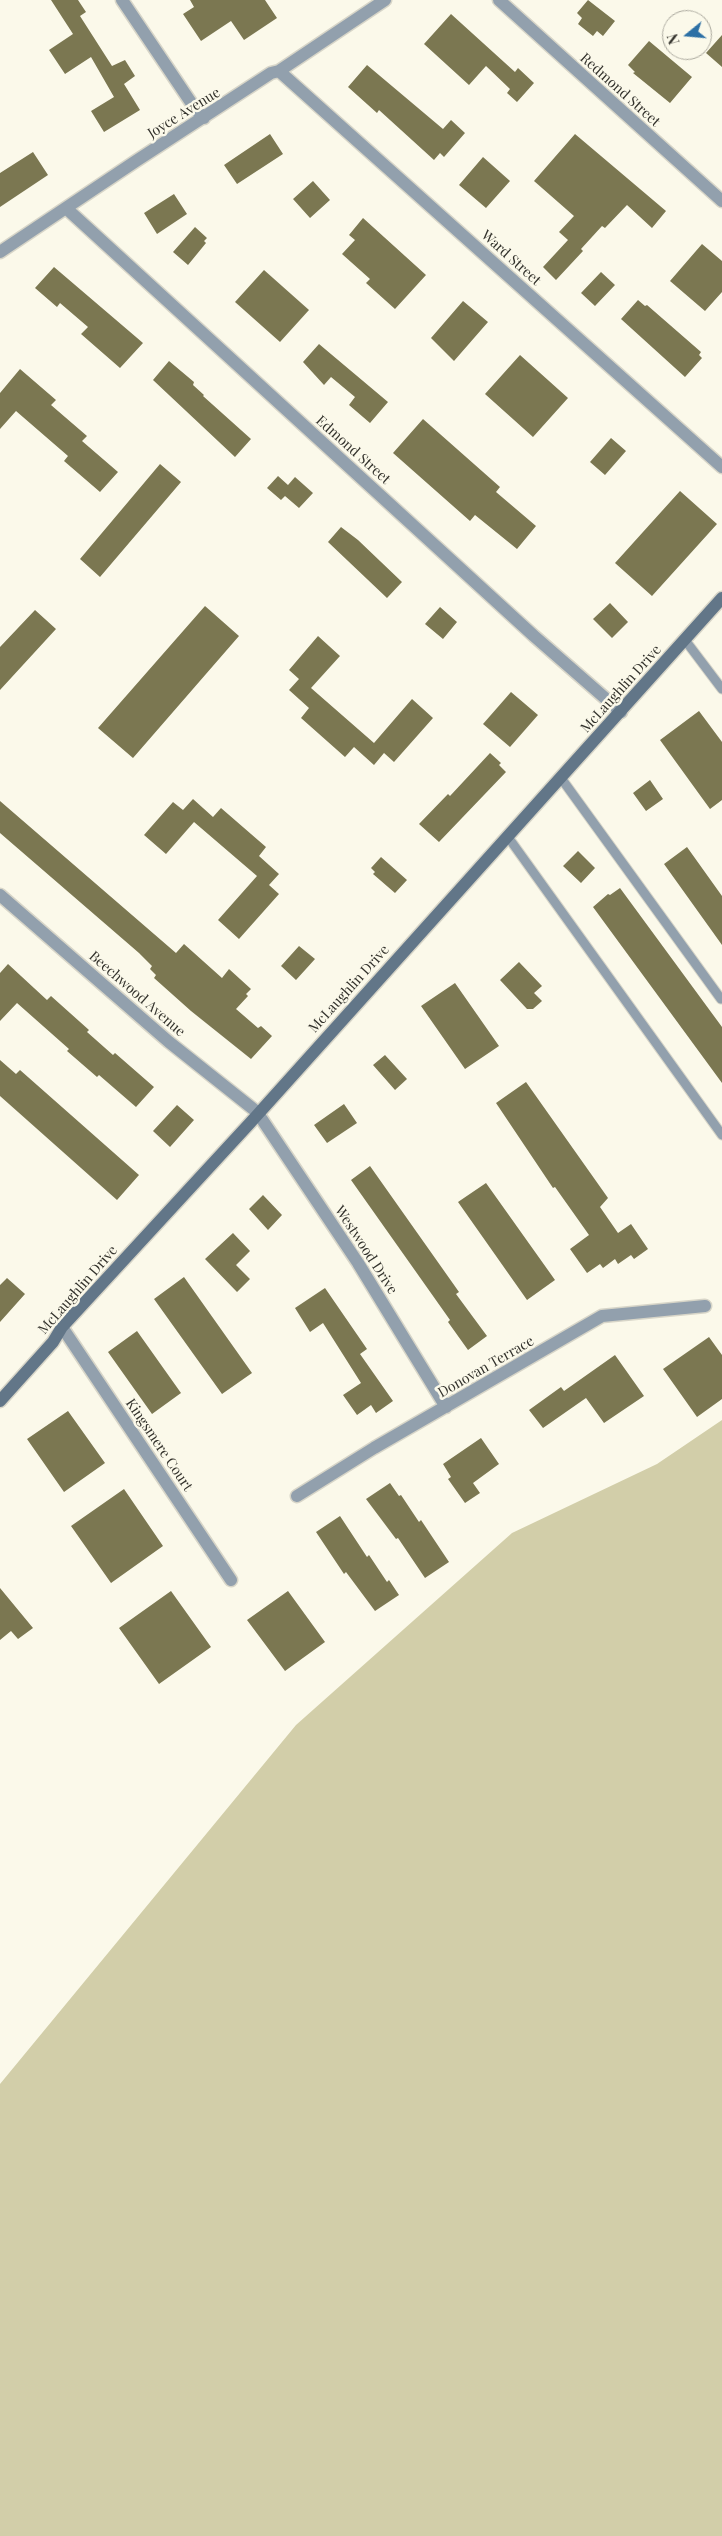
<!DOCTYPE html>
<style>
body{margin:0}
#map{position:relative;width:722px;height:2536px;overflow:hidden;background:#fbf9ea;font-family:"Playfair Display",serif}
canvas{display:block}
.north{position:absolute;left:662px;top:10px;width:50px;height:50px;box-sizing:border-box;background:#fbf9ea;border:1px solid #aba99e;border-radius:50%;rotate:253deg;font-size:14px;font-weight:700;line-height:20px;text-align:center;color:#32312b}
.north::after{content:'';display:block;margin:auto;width:18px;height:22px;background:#2c70a5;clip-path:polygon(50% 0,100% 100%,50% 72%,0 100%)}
</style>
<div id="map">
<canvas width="722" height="2536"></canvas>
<div class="north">N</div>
</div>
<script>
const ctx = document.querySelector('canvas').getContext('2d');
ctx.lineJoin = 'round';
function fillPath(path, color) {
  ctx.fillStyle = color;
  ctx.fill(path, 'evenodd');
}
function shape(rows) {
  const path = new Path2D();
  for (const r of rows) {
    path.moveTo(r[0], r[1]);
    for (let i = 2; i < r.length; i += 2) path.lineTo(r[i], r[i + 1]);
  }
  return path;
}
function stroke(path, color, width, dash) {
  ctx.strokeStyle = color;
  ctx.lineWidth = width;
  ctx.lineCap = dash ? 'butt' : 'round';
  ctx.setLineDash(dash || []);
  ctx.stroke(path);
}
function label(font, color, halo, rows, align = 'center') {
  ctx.font = font + ' "Playfair Display",serif';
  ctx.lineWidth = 5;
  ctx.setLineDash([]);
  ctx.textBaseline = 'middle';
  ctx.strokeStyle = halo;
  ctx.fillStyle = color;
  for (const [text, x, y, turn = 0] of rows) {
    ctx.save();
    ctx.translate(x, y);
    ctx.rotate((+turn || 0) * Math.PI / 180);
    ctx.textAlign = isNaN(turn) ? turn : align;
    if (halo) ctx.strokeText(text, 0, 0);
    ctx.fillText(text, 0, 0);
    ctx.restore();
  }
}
const green = shape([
 [722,1420,722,2536,0,2536,0,2084,296,1725,512,1533,657,1464]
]);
const building = shape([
 [51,0,78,0,86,12,80,16,112,66,125,60,135,76,124,84,140,110,104,132,91,111,114,97,91,57,65,74,49,50,73,34],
 [190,0,265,0,277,18,244,40,231,21,201,41,183,14,194,7],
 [588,0,615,21,603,36,597,31,593,36,578,24,582,18,577,13],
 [451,14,515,72,518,68,534,83,517,102,507,93,510,89,486,66,469,85,424,44],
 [722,35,722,67,706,53],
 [649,41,692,77,670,103,633,73,635,72,628,65],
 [367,65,443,129,451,120,465,133,444,157,440,153,434,160,379,110,377,113,348,87],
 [270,134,283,154,237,184,224,165],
 [575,134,666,211,652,228,627,205,605,228,602,226,581,249,583,251,556,280,543,267,568,240,559,232,574,216,534,181],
 [33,152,48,175,0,207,0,173],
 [483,157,510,181,486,208,459,185],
 [313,181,330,200,310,218,293,199],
 [174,194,187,214,157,234,144,213],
 [363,218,426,275,395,309,366,283,370,279,342,254,355,240,349,235],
 [195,227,207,238,204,241,206,243,188,265,173,252],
 [702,244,722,261,722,292,705,311,670,281],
 [54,267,143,343,120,368,81,334,88,327,60,303,57,307,35,288],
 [264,270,309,310,280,342,235,302],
 [601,272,615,285,595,306,581,293],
 [638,300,645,306,647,305,701,352,699,355,702,358,685,377,621,319],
 [463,301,488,322,454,361,431,338],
 [319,344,388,402,370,423,349,405,355,397,331,377,324,385,303,362],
 [520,355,568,398,533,437,485,394],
 [169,361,194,382,193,385,204,395,203,396,251,439,235,457,153,380],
 [20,369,56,400,51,405,87,436,82,441,118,472,100,492,64,461,68,456,16,411,0,429,0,393],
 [423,419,500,487,496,492,536,526,517,549,475,515,470,521,393,453],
 [611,438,626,451,605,475,590,462],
 [160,464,181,482,100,577,80,559],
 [278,476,288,485,295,477,313,493,299,508,285,496,281,500,267,488],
 [680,491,717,524,652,596,615,563],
 [341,527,358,540,402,582,387,598,328,542],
 [610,603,628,622,612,638,593,619],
 [205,606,239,636,133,758,98,728],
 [440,607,457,622,443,639,425,624],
 [35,610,56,629,0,690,0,647],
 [318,636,340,656,311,688,374,743,412,699,433,718,394,762,384,753,374,765,354,747,345,757,301,718,309,708,289,690,299,679,289,670],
 [511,692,538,715,510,747,483,724],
 [699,711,722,742,722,800,710,809,660,740],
 [490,753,501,763,499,765,506,772,439,842,419,824,448,794,450,796],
 [650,780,663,799,646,811,633,793],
 [193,799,213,817,221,808,266,847,259,856,279,874,269,885,279,894,239,939,218,920,257,876,194,822,166,854,144,835,173,802,183,810],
 [0,801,176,953,184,944,222,978,229,969,251,989,246,994,248,996,236,1009,258,1028,261,1026,272,1036,251,1059,191,1011,154,978,156,975,150,969,152,966,139,953,0,833],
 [687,847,722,896,722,945,664,864],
 [578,851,595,868,581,883,563,866],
 [381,857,407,880,395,893,373,874,375,872,371,868],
 [620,888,722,1027,722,1083,593,907,608,894,610,895],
 [299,946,315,959,296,980,281,966],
 [519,962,542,986,534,993,542,1001,533,1009,527,1009,500,980],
 [8,964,47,1000,51,996,89,1030,87,1032,113,1055,115,1053,154,1087,136,1107,99,1075,97,1077,67,1051,69,1049,17,1003,0,1021,0,973],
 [455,983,499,1046,465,1069,421,1006],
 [385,1055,407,1079,395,1090,373,1065],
 [0,1060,16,1074,20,1070,139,1175,117,1200,0,1096],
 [526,1082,608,1198,600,1207,618,1233,631,1224,648,1249,634,1259,631,1255,618,1264,615,1259,603,1268,600,1264,587,1273,570,1249,589,1235,555,1187,553,1188,496,1103],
 [344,1104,357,1123,327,1143,314,1125],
 [177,1105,194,1120,170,1147,153,1131],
 [370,1166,459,1292,456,1294,487,1336,468,1350,448,1322,450,1320,351,1180],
 [486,1183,555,1280,527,1300,458,1202],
 [263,1195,282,1215,268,1230,249,1209],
 [233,1233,250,1251,236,1265,250,1279,237,1292,205,1259],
 [184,1277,252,1373,222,1394,154,1299],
 [7,1278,25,1294,0,1322,0,1285],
 [325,1288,367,1349,360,1354,393,1401,376,1413,371,1405,357,1415,343,1395,361,1383,323,1323,310,1332,295,1308],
 [137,1331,181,1393,152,1414,108,1352],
 [709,1337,722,1355,722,1399,697,1417,663,1369],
 [615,1355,644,1396,604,1423,586,1398,543,1428,529,1410,561,1387,564,1391],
 [68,1411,105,1463,64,1492,27,1439],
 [481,1438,499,1464,473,1483,480,1493,465,1503,448,1479,451,1477,443,1464],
 [390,1483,399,1496,401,1495,419,1522,421,1520,449,1562,425,1578,398,1538,396,1539,366,1499],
 [124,1489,163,1546,111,1583,71,1526],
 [340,1516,367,1557,369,1555,387,1582,389,1580,399,1595,375,1611,346,1572,344,1574,316,1532],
 [0,1588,33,1628,18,1639,11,1631,0,1640],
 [171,1591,211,1647,159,1684,119,1628],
 [288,1591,325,1642,285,1671,247,1620]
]);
const lane = shape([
 [685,640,722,689],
 [561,778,721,999],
 [508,837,722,1135]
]);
const street = shape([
 [122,0,196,110,204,118],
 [499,0,722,201],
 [279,71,722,467],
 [67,209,534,636,621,712],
 [0,252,136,161,271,73,279,71,385,0],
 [0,895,169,1042,257,1112,358,1263,446,1407],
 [62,1327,231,1580],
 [297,1496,374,1448,602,1316,705,1306]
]);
const secondary = shape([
 [0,1401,53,1342,62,1327,250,1123,722,598]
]);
const streetNames = [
 ["Redmond Street",620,90,42],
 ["Joyce Avenue",184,113,-32],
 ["Ward Street",511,258,42],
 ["Edmond Street",353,450,42],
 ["McLaughlin Drive",621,689,-48],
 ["McLaughlin Drive",349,989,-48],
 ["Beechwood Avenue",137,994,41],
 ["Westwood Drive",366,1250,57],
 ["McLaughlin Drive",78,1290,-49],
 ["Donovan Terrace",486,1367,-30],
 ["Kingsmere Court",159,1445,56]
];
fillPath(green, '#d2cea9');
fillPath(building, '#7b7751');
stroke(lane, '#d7d5c8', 11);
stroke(street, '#d7d5c8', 15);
stroke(secondary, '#d7d5c8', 15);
stroke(lane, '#92a0ad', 9);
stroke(street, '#92a0ad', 12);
stroke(secondary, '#627688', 12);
label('14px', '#32312b', '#fbf9ea', streetNames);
</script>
